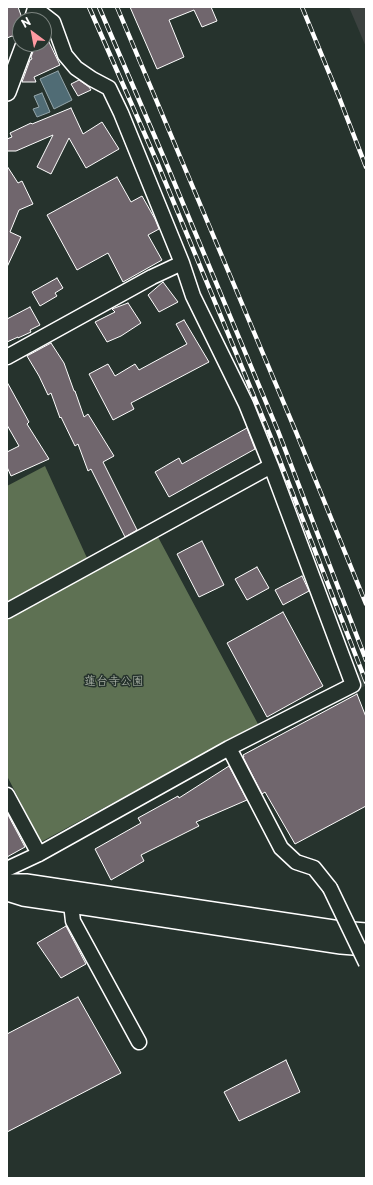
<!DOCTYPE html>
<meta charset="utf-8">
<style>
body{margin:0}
#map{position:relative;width:373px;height:1185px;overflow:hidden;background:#26332d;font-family:"Playpen Sans",sans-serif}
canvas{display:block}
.frame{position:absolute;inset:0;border:8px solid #fff;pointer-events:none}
.north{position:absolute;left:12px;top:12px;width:40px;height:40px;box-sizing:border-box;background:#26332d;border:1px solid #7d8581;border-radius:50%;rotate:328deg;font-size:11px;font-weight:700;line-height:16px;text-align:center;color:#fff}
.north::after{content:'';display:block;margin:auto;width:14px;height:18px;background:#ff9aa2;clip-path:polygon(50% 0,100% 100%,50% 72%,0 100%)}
</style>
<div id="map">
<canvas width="373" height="1185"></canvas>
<div class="frame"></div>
<div class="north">N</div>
</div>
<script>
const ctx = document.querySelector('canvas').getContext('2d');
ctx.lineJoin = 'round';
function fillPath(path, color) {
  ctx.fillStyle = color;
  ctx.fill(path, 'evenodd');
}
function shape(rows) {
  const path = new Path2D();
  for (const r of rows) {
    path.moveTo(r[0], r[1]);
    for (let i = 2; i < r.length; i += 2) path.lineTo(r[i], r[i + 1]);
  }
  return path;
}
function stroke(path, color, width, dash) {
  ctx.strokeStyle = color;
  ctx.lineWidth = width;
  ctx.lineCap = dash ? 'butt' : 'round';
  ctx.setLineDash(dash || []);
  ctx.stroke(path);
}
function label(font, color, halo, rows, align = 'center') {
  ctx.font = font + ' "Playpen Sans","Klee One",sans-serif';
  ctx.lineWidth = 3;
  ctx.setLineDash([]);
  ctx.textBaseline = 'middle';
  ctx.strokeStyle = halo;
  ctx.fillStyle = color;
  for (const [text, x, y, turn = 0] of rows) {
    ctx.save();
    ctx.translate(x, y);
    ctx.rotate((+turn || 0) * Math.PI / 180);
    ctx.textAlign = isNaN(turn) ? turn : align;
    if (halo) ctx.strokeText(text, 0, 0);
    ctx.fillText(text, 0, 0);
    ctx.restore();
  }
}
const built = shape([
 [349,7,366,7,366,47]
]);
const green = shape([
 [45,466,87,558,7,603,7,486],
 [158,537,258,724,41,842,7,776,7,620]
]);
const water = shape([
 [58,71,72,100,54,109,40,79,58,71],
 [42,93,50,112,37,117,33,109,39,107,34,96,42,93]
]);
const building = shape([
 [7,7,18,7,22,18,22,20,20,20,20,28,17,38,12,36,7,38,7,7],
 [130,7,211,7,217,21,202,27,194,10,169,20,184,57,157,69,130,7],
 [49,42,60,65,34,77,36,82,22,82,30,60,32,59,31,57,34,49,49,42],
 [79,80,89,87,91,90,78,96,71,84,79,80],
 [71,108,83,134,102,122,119,149,86,168,69,138,51,174,37,167,53,135,16,151,7,151,7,139,12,137,10,133,31,123,32,124,71,108],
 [7,166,18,183,22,181,33,204,19,210,10,232,21,237,7,267,7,166],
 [117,177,131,202,142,196,155,219,159,229,148,235,162,260,123,282,108,253,77,270,47,215,117,177],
 [57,278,63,288,55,293,57,296,40,306,32,292,57,278],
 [163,282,178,302,159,312,148,295,163,282],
 [128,303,141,323,121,336,107,342,95,322,115,312,112,309,128,303],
 [30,307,40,325,30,330,31,332,18,338,18,337,7,342,7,319,30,307],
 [184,320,209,362,131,403,134,409,113,420,89,374,108,364,115,376,135,364,139,370,187,344,176,324,184,320],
 [51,343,64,363,74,391,75,391,84,417,88,414,114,456,103,462,137,530,125,537,91,469,88,471,78,444,75,446,61,417,60,418,51,393,48,395,39,376,27,356,51,343],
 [7,382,29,422,27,424,49,459,11,476,7,467,7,452,19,446,7,425,7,382],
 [247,428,255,449,169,497,155,472,179,458,182,464,247,428],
 [202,541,224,585,199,597,177,554,202,541],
 [257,567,269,588,247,600,235,579,257,567],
 [302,576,309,591,283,605,275,590,302,576],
 [283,612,323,686,267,717,227,643,283,612],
 [357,694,366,717,366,806,295,844,265,792,262,794,243,757,244,757,243,755,357,694],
 [229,766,247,800,196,822,199,826,141,855,144,861,111,880,95,849,141,823,138,818,178,796,179,798,229,766],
 [7,813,25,847,7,857,7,813],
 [66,926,86,964,61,978,37,943,66,926],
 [78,997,121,1073,7,1132,7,1034,78,997],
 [286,1060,300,1092,239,1121,224,1092,286,1060]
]);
const minorTunnel = shape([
 [353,685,366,677]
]);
const minor = shape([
 [7,357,152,277,182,263],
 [7,611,271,466],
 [229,748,281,848,296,862,314,868,330,888],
 [7,795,39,854],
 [7,869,39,854,229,748,353,685,271,466,246,404,193,296,182,263,121,113,109,88,92,79,76,68,65,55,53,22,36,9],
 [71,904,73,921,139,1042]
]);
const tertiary = shape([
 [33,20,37,7],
 [7,92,25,44],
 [7,883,26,883,340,930,366,932],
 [7,892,23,897,71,904,341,945,366,947]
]);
const rail = shape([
 [89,7,157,162,270,435,366,682],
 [99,7,164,158,278,431,366,660],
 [117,7,296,432,366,604],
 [302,7,339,97,366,167]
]);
const minorBridge = shape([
 [330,888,366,963]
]);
const parkNames = [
 ["蓮台寺公園",114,682]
];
fillPath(built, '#3c4240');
fillPath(green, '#5e7153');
fillPath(water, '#506c75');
stroke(water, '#96a7ac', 1);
fillPath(building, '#70666d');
stroke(building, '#fff', 1);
stroke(minorTunnel, '#3c4742', 14, [14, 7]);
stroke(minor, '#fff', 17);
stroke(tertiary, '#fff', 20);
stroke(minor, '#26332d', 14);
stroke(tertiary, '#26332d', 17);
stroke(rail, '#fff', 4.5);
stroke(rail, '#26332d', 3, [9]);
stroke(minorBridge, '#fff', 17, []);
stroke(minorBridge, '#26332d', 14);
label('12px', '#b7bfb2', '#26332d', parkNames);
</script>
